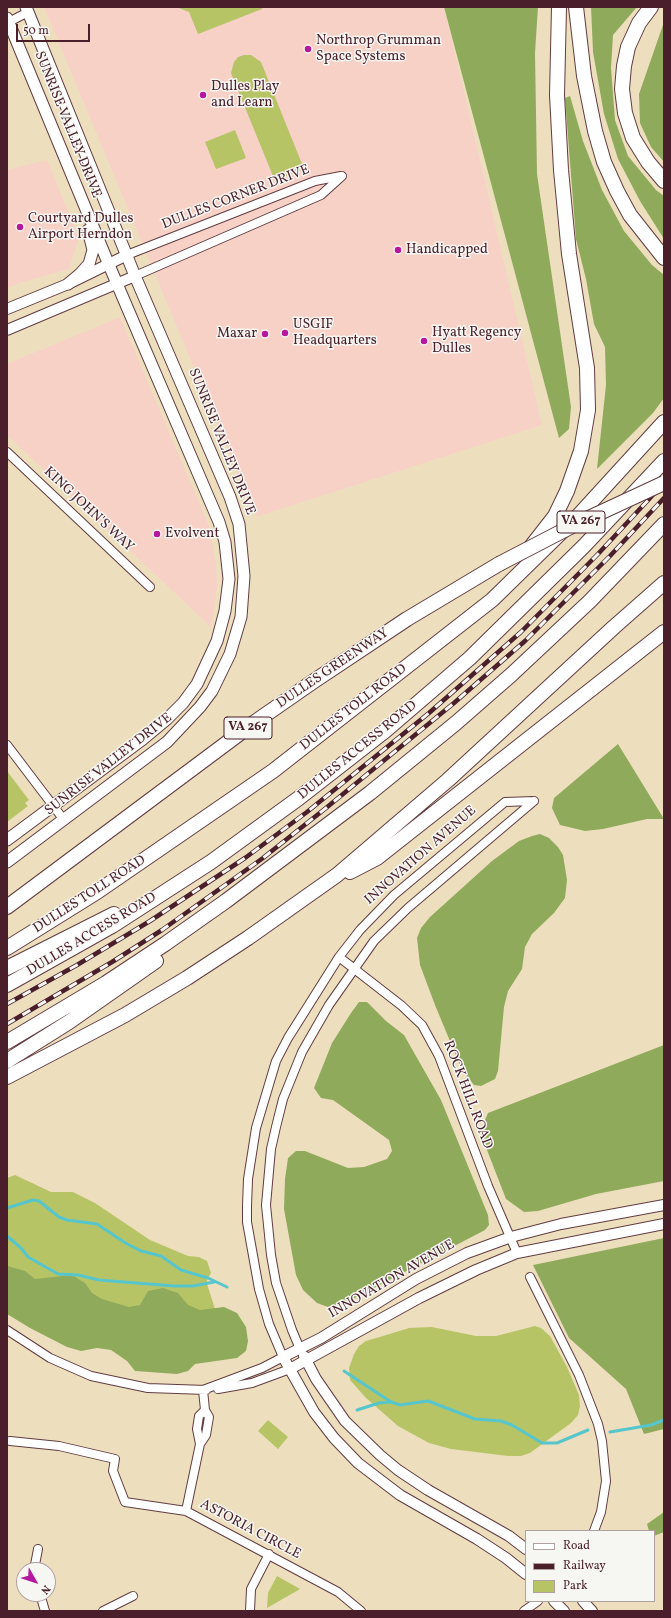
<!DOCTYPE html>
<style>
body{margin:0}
#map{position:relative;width:671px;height:1618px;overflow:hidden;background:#eddfbe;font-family:Vollkorn,serif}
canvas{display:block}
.frame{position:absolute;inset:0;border:8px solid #4a1f2b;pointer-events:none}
.legend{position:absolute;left:525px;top:1530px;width:130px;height:72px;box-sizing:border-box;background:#f6f6f2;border:1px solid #b1a0a2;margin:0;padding:5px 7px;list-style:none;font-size:12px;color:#4a1f2b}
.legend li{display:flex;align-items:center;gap:8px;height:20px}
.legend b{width:20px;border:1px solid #b1a0a2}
.north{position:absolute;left:16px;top:1562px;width:40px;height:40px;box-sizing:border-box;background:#f6f6f2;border:1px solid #b1a0a2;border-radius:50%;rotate:129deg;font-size:11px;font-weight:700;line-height:16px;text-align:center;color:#4a1f2b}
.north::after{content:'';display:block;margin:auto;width:14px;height:18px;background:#b5179e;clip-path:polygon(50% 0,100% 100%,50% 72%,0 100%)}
.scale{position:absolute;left:16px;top:24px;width:74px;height:18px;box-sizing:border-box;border:2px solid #4a1f2b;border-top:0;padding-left:5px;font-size:12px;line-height:14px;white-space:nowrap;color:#4a1f2b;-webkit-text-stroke:3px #f6f6f2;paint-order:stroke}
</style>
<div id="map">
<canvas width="671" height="1618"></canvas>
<div class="frame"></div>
<ul class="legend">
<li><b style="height:5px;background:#fff"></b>Road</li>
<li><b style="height:5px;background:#4a1f2b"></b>Railway</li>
<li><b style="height:11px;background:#b6c466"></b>Park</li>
</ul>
<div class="north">N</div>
<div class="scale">50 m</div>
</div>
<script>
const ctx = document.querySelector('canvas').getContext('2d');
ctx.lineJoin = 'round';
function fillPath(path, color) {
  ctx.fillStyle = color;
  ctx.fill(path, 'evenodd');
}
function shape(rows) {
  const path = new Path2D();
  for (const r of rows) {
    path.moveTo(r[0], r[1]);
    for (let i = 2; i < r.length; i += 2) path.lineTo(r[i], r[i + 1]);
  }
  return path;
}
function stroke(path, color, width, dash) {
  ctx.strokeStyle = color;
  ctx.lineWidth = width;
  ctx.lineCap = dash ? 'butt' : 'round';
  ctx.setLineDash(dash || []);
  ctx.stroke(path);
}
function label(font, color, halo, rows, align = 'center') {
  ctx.font = font + ' Vollkorn,serif';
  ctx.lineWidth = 3;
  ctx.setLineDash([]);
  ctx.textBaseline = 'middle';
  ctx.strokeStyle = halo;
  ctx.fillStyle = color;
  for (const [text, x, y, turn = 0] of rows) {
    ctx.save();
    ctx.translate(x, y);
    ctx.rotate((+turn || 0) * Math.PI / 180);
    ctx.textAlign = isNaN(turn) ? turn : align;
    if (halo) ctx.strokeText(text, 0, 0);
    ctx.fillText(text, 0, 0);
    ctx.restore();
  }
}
const built = shape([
 [44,7,444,7,542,425,256,517],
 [47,160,79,238,69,269,23,282,7,288,7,170],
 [120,317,209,526,216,564,217,586,211,627,7,435,7,364]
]);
const green = shape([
 [176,7,262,7,262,9,198,34,189,12],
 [244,55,251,55,261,62,304,169,275,181,231,73,234,62,238,57],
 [235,130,246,158,216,169,205,142],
 [7,771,29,800,25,803,28,806,7,822],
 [15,1175,51,1192,73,1192,95,1203,150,1240,188,1256,199,1257,207,1261,211,1273,207,1280,207,1284,219,1321,217,1332,7,1274,7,1178],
 [535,1326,541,1328,550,1336,567,1367,579,1395,580,1406,578,1415,571,1423,530,1453,521,1456,508,1456,451,1449,429,1443,398,1426,366,1398,350,1380,349,1368,354,1354,359,1346,366,1341,383,1336,409,1328,432,1327,476,1336,496,1336],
 [268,1420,288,1437,278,1449,258,1431],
 [277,1576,300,1589,267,1608,268,1593]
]);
const forest = shape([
 [444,7,538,7,535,53,537,174,571,407,569,429,559,438],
 [591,7,637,7,613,35,611,68,615,120,628,156,656,190,664,196,664,239,640,201,618,159,604,114,593,52],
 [664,22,664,162,651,147,640,123,639,94],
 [570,96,583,141,602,190,624,231,652,265,664,275,664,398,653,413,597,469,606,385,605,347,594,324,586,279,576,239,565,98],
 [618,744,664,819,647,819,603,829,585,831,560,825,552,808,554,798],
 [540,834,549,838,558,847,563,855,567,880,565,898,554,913,532,934,525,947,522,969,508,991,504,1007,498,1071,495,1079,481,1086,474,1085,462,1070,435,1005,420,965,417,938,421,928,430,917,492,861,519,841,532,836],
 [359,1002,367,1002,386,1021,404,1035,441,1100,488,1215,489,1225,485,1230,349,1301,328,1307,317,1303,303,1290,296,1275,284,1209,285,1179,288,1158,296,1151,305,1151,348,1168,364,1167,387,1159,392,1151,389,1140,333,1100,321,1098,314,1088,332,1043,351,1013],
 [664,1045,664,1181,596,1194,538,1211,524,1212,506,1199,480,1132,488,1113],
 [664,1238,664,1429,644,1434,626,1389,569,1338,533,1265],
 [7,1266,25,1271,35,1279,72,1275,85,1283,92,1293,102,1299,129,1307,140,1305,148,1291,163,1288,178,1293,188,1305,200,1310,224,1307,237,1313,246,1327,248,1341,246,1351,237,1358,195,1364,188,1371,177,1374,135,1371,127,1361,111,1350,97,1348,81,1351,67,1347,30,1328,7,1314],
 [664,1512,664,1532,654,1536,654,1531,649,1531,647,1524]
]);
const stream = shape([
 [7,1208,33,1200,39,1201,59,1217,67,1220,97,1224,127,1244,141,1251,161,1256,181,1270,208,1278,227,1287],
 [7,1236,21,1248,28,1257,58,1274,78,1275,99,1280,174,1286,193,1286,214,1282],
 [344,1371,391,1402,400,1405,428,1401,475,1419,501,1421,512,1425,542,1443,557,1443,588,1430],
 [357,1410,379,1403,390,1402],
 [610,1432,651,1425,664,1420]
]);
const minor = shape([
 [7,23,28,12],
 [127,255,315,181,341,176],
 [135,276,321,195,342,176],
 [7,452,150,587],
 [7,745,64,820],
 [339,957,402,1006,422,1025,439,1056,488,1186,517,1253],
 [530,1277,579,1375,598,1424,602,1441,606,1481,601,1512,594,1531],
 [7,1330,50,1358,91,1376,148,1388,206,1390],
 [300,1349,292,1330,276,1283,271,1255,266,1205,271,1149,276,1127,283,1099,302,1052,329,1005,374,941,408,908,534,801],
 [218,1389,252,1383,290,1369],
 [203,1390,262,1368,283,1357,269,1324,259,1289,247,1222,247,1206,248,1179,256,1128,276,1061,288,1038,339,957,360,930,394,895,505,802,534,801],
 [10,1441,59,1446,115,1459,113,1471,125,1502,186,1511,338,1592,361,1611],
 [200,1444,197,1429,199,1416,205,1410],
 [186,1511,200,1444,206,1435,209,1417,205,1410,203,1390],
 [34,1570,38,1549],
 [40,1594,45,1611],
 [103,1611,133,1596],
 [250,1611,251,1589,269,1554],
 [524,1611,538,1601]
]);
const tertiary = shape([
 [7,309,68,284,127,255],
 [7,330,135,276],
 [304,1356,316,1379,345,1421,380,1455,398,1470,428,1490,509,1536,526,1549],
 [290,1369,419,1298,476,1270,517,1253,664,1224],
 [526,1574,506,1558,477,1539,400,1495,358,1463,334,1438,314,1412,283,1357,321,1338,416,1279,467,1253,511,1237,561,1224,664,1205],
 [554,1601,564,1611],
 [583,1601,592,1611]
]);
const secondary = shape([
 [7,18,109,265,219,522,225,542,229,579,225,611,217,641,197,684,183,703,167,719,143,739,7,840],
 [68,284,80,274,89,264,93,250,88,230],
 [7,862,167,742,200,707,212,691,230,654,241,617,244,576,239,524,230,497,135,276,26,7]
]);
const motorway = shape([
 [576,7,584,76,595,131,604,162,617,191,630,215,664,258],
 [651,7,639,23,628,47,624,66,622,89,625,113,633,138,648,162,664,181],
 [530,548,555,516,567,491,581,451,588,410,587,368,569,254,561,170,557,95,559,7],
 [350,872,377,858,396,843,664,632],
 [7,907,255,722,314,681,407,619,499,564],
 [7,948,97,892,273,771,492,600,580,514,664,422],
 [7,968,114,914],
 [7,985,112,926,211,862,299,798,385,731,470,658,584,546,664,461],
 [7,1042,106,983,165,944,226,901,370,793,456,723,511,675,590,601,664,524],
 [7,1061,69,1022,156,961],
 [7,1077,125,1015,187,978,248,938,337,875,448,780,614,627,664,583]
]);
const rail = shape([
 [7,1004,77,965,150,921,245,858,307,812,429,713,521,632,598,554,664,483],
 [7,1024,112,962,162,930,263,858,326,808,454,703,525,641,610,556,664,498]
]);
const motorwayBridge = shape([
 [499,564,578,523,664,483]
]);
const markers = [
 [308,49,4,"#b5179e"],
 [203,95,4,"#b5179e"],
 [20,227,4,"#b5179e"],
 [398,250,4,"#b5179e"],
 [285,333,4,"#b5179e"],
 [265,334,4,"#b5179e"],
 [424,341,4,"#b5179e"],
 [157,534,4,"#b5179e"]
];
const shields = [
 [581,522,48],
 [248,728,48]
];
const shieldNames = [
 ["VA 267",581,522],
 ["VA 267",248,728]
];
const poiNames = [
 ["Northrop Grumman",316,41],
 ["Space Systems",316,57],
 ["Dulles Play",211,87],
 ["and Learn",211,103],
 ["Courtyard Dulles",28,219],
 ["Airport Herndon",28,235],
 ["Handicapped",406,250],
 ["USGIF",293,325],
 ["Headquarters",293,341],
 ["Hyatt Regency",432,333],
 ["Dulles",432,349],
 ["Maxar",257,334,"right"],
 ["Evolvent",165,534]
];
const streetNames = [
 ["SUNRISE VALLEY DRIVE",67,125,68],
 ["DULLES CORNER DRIVE",236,198,-21],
 ["SUNRISE VALLEY DRIVE",221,442,68],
 ["KING JOHN'S WAY",88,510,43],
 ["DULLES GREENWAY",333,669,-34],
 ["DULLES TOLL ROAD",354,708,-38],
 ["DULLES ACCESS ROAD",358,751,-39],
 ["SUNRISE VALLEY DRIVE",109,765,-38],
 ["INNOVATION AVENUE",421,856,-41],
 ["DULLES TOLL ROAD",90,895,-33],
 ["DULLES ACCESS ROAD",92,935,-31],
 ["ROCK HILL ROAD",467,1095,69],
 ["INNOVATION AVENUE",392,1280,-30],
 ["ASTORIA CIRCLE",250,1530,28]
];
fillPath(built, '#f7d1c6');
fillPath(green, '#b6c466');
fillPath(forest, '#90aa5b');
stroke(stream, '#57c5cc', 3);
stroke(minor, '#623c41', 10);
stroke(tertiary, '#623c41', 12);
stroke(secondary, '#623c41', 13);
stroke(motorway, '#623c41', 16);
stroke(minor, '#fff', 8);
stroke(tertiary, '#fff', 10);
stroke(secondary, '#fff', 11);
stroke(motorway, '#fff', 14);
stroke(rail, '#4a1f2b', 4.5);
stroke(rail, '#f6f6f2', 3, [9]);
stroke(motorwayBridge, '#623c41', 16, []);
stroke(motorwayBridge, '#fff', 14);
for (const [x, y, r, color] of markers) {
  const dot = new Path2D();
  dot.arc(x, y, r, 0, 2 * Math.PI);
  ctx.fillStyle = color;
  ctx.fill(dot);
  stroke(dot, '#f6f6f2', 1.5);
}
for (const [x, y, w] of shields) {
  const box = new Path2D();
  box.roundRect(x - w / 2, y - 11, w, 22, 3);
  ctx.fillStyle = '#f6f6f2';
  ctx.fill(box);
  stroke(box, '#4a1f2b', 1);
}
label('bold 13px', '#4a1f2b', null, shieldNames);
label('14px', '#4a1f2b', '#f6f6f2', poiNames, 'left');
label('14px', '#4a1f2b', '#f6f6f2', streetNames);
</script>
